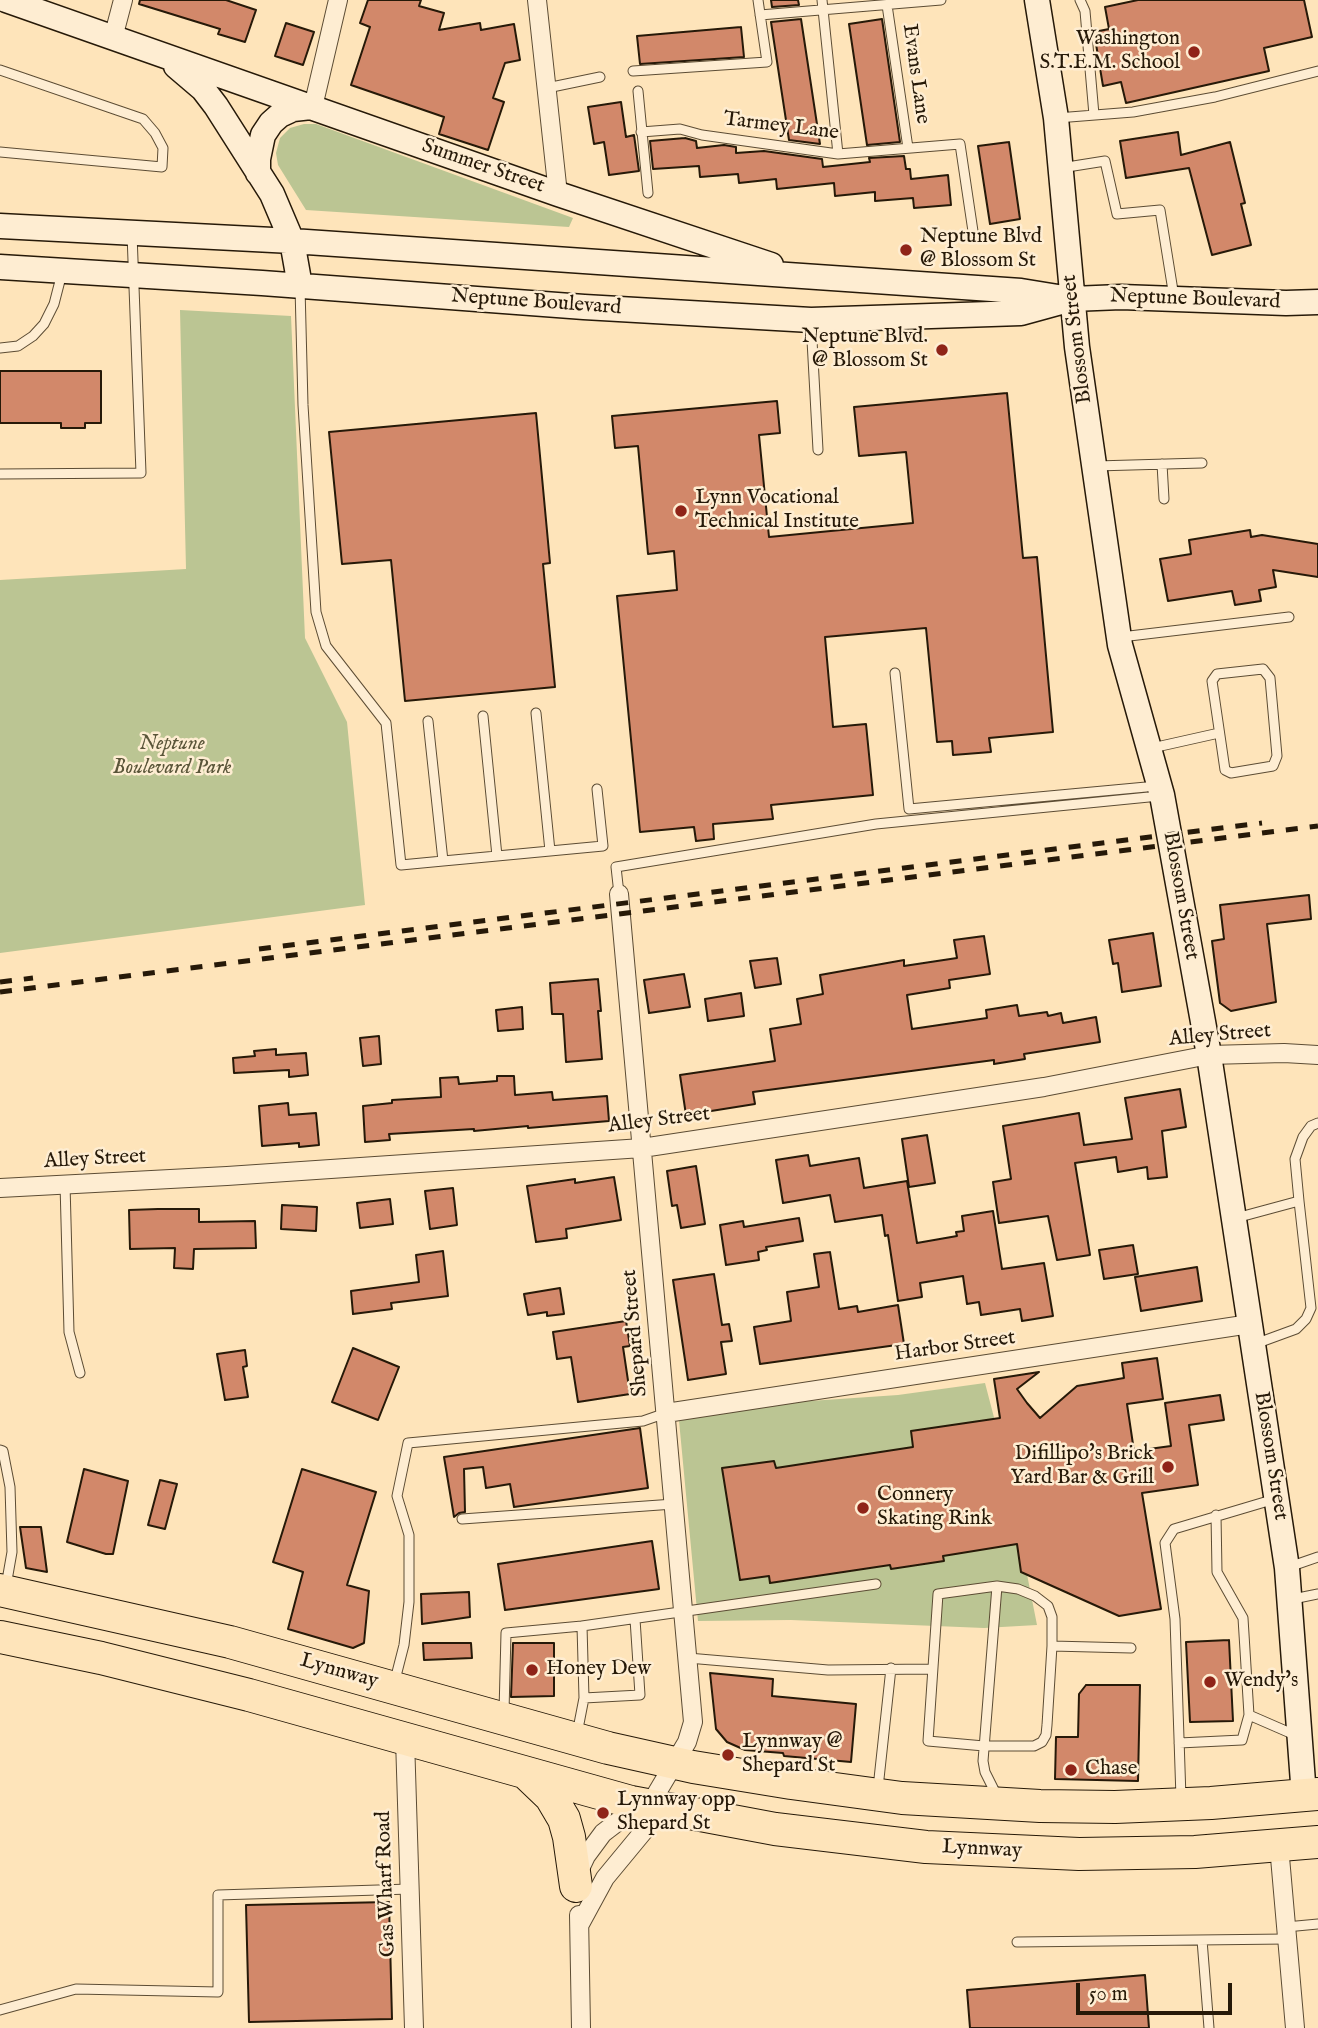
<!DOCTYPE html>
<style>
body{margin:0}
#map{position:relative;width:1318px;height:2028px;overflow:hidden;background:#fee4ba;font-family:"IM FELL English",serif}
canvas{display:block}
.scale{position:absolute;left:1076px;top:1983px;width:156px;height:32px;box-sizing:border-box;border:4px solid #261908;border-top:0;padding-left:9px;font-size:21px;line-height:24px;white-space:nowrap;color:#261908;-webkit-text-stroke:5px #feedd2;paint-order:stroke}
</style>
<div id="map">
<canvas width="1318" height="2028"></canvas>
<div class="scale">50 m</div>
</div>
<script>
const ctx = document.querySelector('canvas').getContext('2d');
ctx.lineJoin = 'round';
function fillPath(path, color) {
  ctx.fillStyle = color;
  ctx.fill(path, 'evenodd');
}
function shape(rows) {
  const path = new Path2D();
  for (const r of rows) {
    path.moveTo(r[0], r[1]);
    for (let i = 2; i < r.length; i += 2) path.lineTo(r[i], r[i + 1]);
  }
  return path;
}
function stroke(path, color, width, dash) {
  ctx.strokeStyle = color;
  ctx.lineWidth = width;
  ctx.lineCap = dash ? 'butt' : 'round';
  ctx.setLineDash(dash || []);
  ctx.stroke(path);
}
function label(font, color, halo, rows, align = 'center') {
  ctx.font = font + ' "IM FELL English",serif';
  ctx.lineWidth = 5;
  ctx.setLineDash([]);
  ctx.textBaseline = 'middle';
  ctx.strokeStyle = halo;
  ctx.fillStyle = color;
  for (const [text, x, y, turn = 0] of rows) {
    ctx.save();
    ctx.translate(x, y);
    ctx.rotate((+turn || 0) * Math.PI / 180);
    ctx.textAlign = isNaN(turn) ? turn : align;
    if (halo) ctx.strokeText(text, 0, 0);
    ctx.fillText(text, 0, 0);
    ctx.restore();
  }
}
const green = shape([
 [304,124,316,124,573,218,569,227,306,210,278,165,276,153,280,138,290,128],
 [180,310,291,316,305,638,347,722,365,905,0,953,0,580,186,569],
 [985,1383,1002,1448,1037,1625,984,1628,791,1620,698,1621,678,1410,898,1395]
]);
const building = shape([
 [140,0,226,0,256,10,245,42,218,34,220,29,139,4,140,0],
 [368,0,421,0,419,6,444,13,439,30,480,23,481,30,514,24,520,60,505,63,493,98,504,102,488,150,439,134,444,117,351,85,370,27,360,23,368,0],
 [771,0,798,0,799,5,772,7,771,0],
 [1138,0,1304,0,1312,37,1264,48,1269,71,1126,103,1121,82,1103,86,1094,32,1109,29,1105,7,1138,0],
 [801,19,820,144,789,140,771,22,801,19],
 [882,19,900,142,867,145,849,24,882,19],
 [286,23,314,32,303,65,275,56,286,23],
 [741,27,744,57,640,64,637,36,741,27],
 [621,102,626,137,634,135,639,171,609,175,604,142,594,144,588,107,621,102],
 [1178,132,1181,155,1230,142,1245,203,1241,204,1251,245,1212,255,1189,168,1126,178,1120,141,1178,132],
 [685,138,696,141,697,148,724,145,736,147,736,153,764,151,822,159,823,167,870,162,869,158,904,156,906,169,910,169,911,179,948,175,951,205,914,208,913,198,875,201,875,192,835,196,834,183,777,189,776,179,739,183,738,174,700,177,699,166,653,169,650,141,685,138],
 [1009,142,1020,219,990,224,978,146,1009,142],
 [0,371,101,371,101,423,85,423,85,428,61,428,61,423,0,423,0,371],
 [1007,393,1023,558,1037,557,1053,732,989,738,991,752,953,755,952,741,937,742,926,628,825,637,833,727,866,724,873,795,771,805,773,819,713,824,714,839,696,841,694,827,640,832,617,596,677,590,674,551,648,554,638,446,615,448,612,416,777,401,780,433,759,435,769,537,913,523,906,452,859,456,854,407,1007,393],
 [536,413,550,563,543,564,555,687,405,701,391,560,342,564,329,432,536,413],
 [1250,530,1251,537,1262,535,1318,544,1318,577,1273,570,1276,587,1259,590,1261,601,1235,605,1232,591,1168,601,1160,559,1191,554,1189,540,1250,530],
 [1309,895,1311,919,1267,924,1276,1002,1231,1011,1220,1003,1212,941,1224,939,1220,905,1309,895],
 [1153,933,1161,986,1122,992,1118,963,1113,964,1109,940,1153,933],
 [984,936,990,974,949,980,950,988,907,995,912,1029,987,1018,986,1010,1017,1005,1019,1016,1047,1012,1048,1016,1061,1013,1063,1023,1096,1017,1100,1042,1024,1054,1025,1059,994,1064,994,1060,753,1092,755,1104,686,1115,680,1075,775,1061,770,1029,801,1024,797,999,823,994,820,975,904,960,904,966,957,958,954,940,984,936],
 [777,958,781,984,755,988,750,961,777,958],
 [684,974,690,1007,649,1013,644,980,684,974],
 [598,979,601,1011,598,1011,602,1059,566,1062,563,1014,552,1014,550,983,598,979],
 [741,993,744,1016,708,1021,705,999,741,993],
 [522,1007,523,1029,498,1031,496,1010,522,1007],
 [379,1036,381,1064,363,1066,360,1038,379,1036],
 [276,1049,276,1055,306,1053,308,1075,289,1077,289,1070,234,1073,233,1058,255,1056,254,1051,276,1049],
 [497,1076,514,1076,515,1095,552,1092,553,1100,607,1096,609,1121,528,1128,528,1126,474,1131,474,1129,389,1134,390,1140,365,1142,363,1106,392,1103,392,1100,441,1097,440,1078,458,1077,459,1084,497,1081,497,1076],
 [1180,1089,1186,1127,1162,1131,1167,1177,1148,1179,1147,1167,1118,1172,1116,1157,1075,1163,1090,1255,1057,1260,1048,1216,999,1223,993,1182,1011,1179,1003,1126,1079,1113,1084,1145,1132,1139,1125,1098,1180,1089],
 [288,1103,289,1115,316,1113,319,1145,299,1147,299,1143,262,1146,259,1106,288,1103],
 [927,1135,935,1183,909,1187,902,1139,927,1135],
 [808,1155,810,1166,859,1158,864,1188,907,1181,917,1243,957,1236,956,1232,964,1231,962,1216,993,1211,1002,1269,1044,1263,1053,1316,1022,1321,1020,1309,981,1315,979,1302,967,1304,963,1276,920,1283,922,1297,898,1301,888,1235,885,1236,882,1215,835,1222,830,1195,783,1203,776,1160,808,1155],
 [696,1166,705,1224,681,1228,677,1205,672,1206,667,1171,696,1166],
 [614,1177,621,1220,566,1229,567,1238,536,1242,527,1186,575,1179,575,1183,614,1177],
 [453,1188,457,1225,430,1229,425,1191,453,1188],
 [390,1199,393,1224,360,1228,357,1203,390,1199],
 [282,1205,317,1207,316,1231,281,1229,282,1205],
 [158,1209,199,1209,199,1222,255,1221,256,1248,194,1249,193,1269,174,1268,175,1248,130,1249,129,1210,158,1209],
 [799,1218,803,1241,766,1247,767,1250,758,1252,759,1260,726,1265,720,1225,743,1221,744,1227,799,1218],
 [1133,1245,1138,1274,1104,1279,1099,1250,1133,1245],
 [443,1251,448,1296,391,1303,392,1309,353,1314,351,1291,419,1282,416,1255,443,1251],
 [830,1252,839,1309,857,1306,858,1312,898,1305,904,1344,760,1364,754,1327,791,1321,787,1292,819,1287,814,1254,830,1252],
 [1197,1267,1202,1301,1141,1311,1135,1277,1197,1267],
 [714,1274,722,1325,729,1324,732,1341,721,1342,726,1374,688,1380,673,1280,714,1274],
 [560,1288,564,1314,547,1316,547,1312,528,1315,524,1294,560,1288],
 [626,1321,630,1346,623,1347,630,1394,578,1402,571,1357,557,1359,553,1332,626,1321],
 [353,1348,399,1367,378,1420,332,1402,353,1348],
 [245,1350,247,1366,243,1367,248,1397,225,1400,217,1354,245,1350],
 [1157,1358,1163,1399,1127,1404,1134,1451,1171,1446,1165,1403,1220,1395,1224,1420,1189,1425,1198,1485,1142,1493,1161,1609,1119,1616,1021,1572,1017,1544,943,1556,944,1561,891,1569,890,1565,770,1583,769,1576,740,1580,722,1468,774,1461,776,1468,913,1447,911,1431,1000,1418,994,1379,1039,1372,1017,1389,1027,1403,1040,1418,1077,1386,1124,1378,1122,1363,1157,1358],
 [640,1428,648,1488,514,1507,510,1484,486,1488,483,1467,464,1469,465,1512,459,1513,454,1517,444,1457,640,1428],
 [84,1469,128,1481,113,1554,106,1554,67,1542,84,1469],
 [302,1469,376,1492,347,1585,369,1591,364,1643,353,1648,288,1629,303,1572,273,1562,302,1469],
 [160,1480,177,1484,165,1529,148,1525,160,1480],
 [20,1527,41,1527,47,1572,26,1568,20,1527],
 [652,1541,659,1589,505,1610,498,1564,652,1541],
 [469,1592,470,1617,422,1624,421,1594,469,1592],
 [1229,1640,1233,1721,1190,1722,1186,1642,1229,1640],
 [423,1643,471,1643,472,1658,424,1660,423,1643],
 [513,1643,554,1643,554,1696,511,1697,513,1643],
 [710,1673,773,1679,772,1696,856,1704,851,1762,784,1756,783,1753,745,1750,727,1742,716,1729,710,1673],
 [1086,1685,1140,1685,1138,1781,1055,1779,1056,1737,1078,1737,1079,1694,1086,1685],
 [389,1902,392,2019,249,2022,246,1905,389,1902],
 [1145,1975,1149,2028,970,2028,967,1990,1145,1975]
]);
const lane = shape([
 [822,0,838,154],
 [1080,0,1085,11,1094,115],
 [887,5,908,148],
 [760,15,941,0],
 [0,70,143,119,155,133,163,148,162,167,0,152],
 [633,71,767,62,758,0],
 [547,88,600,77],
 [638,91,648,193],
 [1057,118,1133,112,1215,97,1318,71],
 [641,132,680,129,702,135,838,154,960,144,974,238],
 [1061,168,1105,161,1117,214,1160,210,1174,297],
 [300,287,303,405,316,612,326,646,386,723,401,865,443,861,428,721],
 [811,322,818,450],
 [0,348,18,346,33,336,44,324,54,304,62,273],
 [1162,464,1164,499],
 [1096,466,1202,463],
 [0,474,141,473,132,234],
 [1121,637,1289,617],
 [1263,669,1270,678,1277,756,1273,766,1231,773,1225,770,1212,681,1217,674,1263,669],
 [895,673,909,809,1157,786],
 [1152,748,1219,733],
 [550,851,603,846,597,789],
 [497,856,550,851,536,713],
 [443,861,497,856,483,716],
 [619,894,616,867,876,824,1159,796],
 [65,1184,69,1332,80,1373],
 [1236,1218,1299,1201,1295,1159,1303,1137,1311,1126,1318,1123],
 [1255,1344,1296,1329,1306,1319,1311,1308,1299,1201],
 [0,1450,3,1451,10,1487,12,1552,6,1586],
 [462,1519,674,1504],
 [1289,1567,1318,1557],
 [997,1586,983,1761,985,1772,998,1798],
 [1293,1599,1318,1594],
 [1052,1646,1047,1725,1046,1735,1042,1742,1034,1746,984,1746,928,1741,938,1594,997,1586,1018,1589,1035,1596,1048,1606,1052,1617,1052,1646,1131,1648],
 [688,1658,828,1670,932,1669],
 [394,1684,404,1645,409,1602,409,1535,397,1496,408,1443,643,1421,666,1413],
 [584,1698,640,1695,635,1619],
 [504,1712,506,1633,582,1626],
 [1249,1715,1295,1735],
 [577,1734,584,1698,582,1626,876,1584],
 [1179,1743,1242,1740,1249,1715,1243,1618,1217,1572,1216,1515],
 [878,1788,891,1668],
 [1181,1798,1175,1619,1165,1543,1174,1529,1275,1499],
 [1286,1927,1318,1924],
 [1202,1940,1209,2028],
 [1017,1942,1287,1939],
 [0,2010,76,1989,218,1992,218,1895,410,1889]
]);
const street = shape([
 [537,0,558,194],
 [113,38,123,0],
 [313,107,338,0],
 [0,1188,227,1176,642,1148,1044,1087,1209,1055,1284,1053,1318,1055],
 [666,1413,1250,1324],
 [405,1739,414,2028],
 [1279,1846,1295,2028],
 [578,1873,586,1856,603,1833,620,1820,646,1808],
 [579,1915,581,2028],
 [580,1924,605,1878,643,1832,647,1822,649,1806,687,1742,693,1722,619,894]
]);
const secondary = shape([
 [6,0,558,194,771,265],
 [1037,0,1056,118,1077,347,1120,645,1162,795,1209,1055,1287,1568,1304,1796],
 [176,66,203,89,216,106,272,194,292,241,300,286],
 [258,173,258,159,263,135,271,123,280,115,293,109,311,107],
 [0,226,292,241,1021,291,1064,298],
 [0,267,262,283,584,307,811,320,1021,313,1072,299,1121,297,1286,303,1318,302]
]);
const highway = shape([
 [0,1590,230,1642,608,1748,693,1767,791,1783,902,1798,1040,1806,1115,1807,1211,1803,1318,1794],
 [0,1637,101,1658,249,1695,631,1802,775,1829,926,1847,1079,1854,1195,1852,1318,1842],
 [528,1775,551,1797,564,1819,569,1837,576,1886]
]);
const rail = shape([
 [259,949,1262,823],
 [0,982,33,978],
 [0,992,1318,826]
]);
const markers = [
 [1194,52,7,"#8f2418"],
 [906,250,7,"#8f2418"],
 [942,350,7,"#8f2418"],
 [681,511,7,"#8f2418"],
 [1168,1467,7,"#8f2418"],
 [863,1508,7,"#8f2418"],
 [532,1670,7,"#8f2418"],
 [1210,1682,7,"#8f2418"],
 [728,1755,7,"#8f2418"],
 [1071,1770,7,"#8f2418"],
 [603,1813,7,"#8f2418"]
];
const poiNames = [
 ["Washington",1180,40,"right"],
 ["S.T.E.M. School",1180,64,"right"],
 ["Neptune Blvd",920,238],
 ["@ Blossom St",920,262],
 ["Neptune Blvd.",928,338,"right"],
 ["@ Blossom St",928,362,"right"],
 ["Lynn Vocational",695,499],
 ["Technical Institute",695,523],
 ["Difillipo's Brick",1154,1455,"right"],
 ["Yard Bar & Grill",1154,1479,"right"],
 ["Connery",877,1496],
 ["Skating Rink",877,1520],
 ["Honey Dew",546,1670],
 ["Wendy's",1224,1682],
 ["Lynnway @",742,1743],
 ["Shepard St",742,1767],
 ["Chase",1085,1770],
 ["Lynnway opp",617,1801],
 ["Shepard St",617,1825]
];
const streetNames = [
 ["Evans Lane",915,74,82],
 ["Tarmey Lane",781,127,7],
 ["Summer Street",483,167,19],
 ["Neptune Boulevard",1195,300,2],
 ["Neptune Boulevard",536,303,4],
 ["Blossom Street",1078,339,-97],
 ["Blossom Street",1180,896,80],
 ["Alley Street",1220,1036,-5],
 ["Alley Street",659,1121,-7],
 ["Alley Street",95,1160,-3],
 ["Shepard Street",636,1333,-95],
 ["Harbor Street",955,1347,-8],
 ["Blossom Street",1270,1456,81],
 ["Lynnway",339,1672,16],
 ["Lynnway",982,1850,3],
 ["Gas Wharf Road",387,1884,-92]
];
const parkNames = [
 ["Neptune",172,745],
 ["Boulevard Park",172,769]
];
fillPath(green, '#bbc593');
fillPath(building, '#d2886a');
stroke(building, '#261908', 2);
stroke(lane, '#5c4c34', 11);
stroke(street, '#5c4c34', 20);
stroke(secondary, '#261908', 27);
stroke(highway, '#261908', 34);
stroke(lane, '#feedd2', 9);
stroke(street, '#feedd2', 18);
stroke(secondary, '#feedd2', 24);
stroke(highway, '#fee4ba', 32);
stroke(rail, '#261908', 5, [12, 12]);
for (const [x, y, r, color] of markers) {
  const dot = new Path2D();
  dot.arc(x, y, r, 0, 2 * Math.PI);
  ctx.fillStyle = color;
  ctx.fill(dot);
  stroke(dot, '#feedd2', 2.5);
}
label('21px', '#261908', '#feedd2', poiNames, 'left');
label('21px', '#261908', '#feedd2', streetNames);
label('italic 21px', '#5a5539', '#feedd2', parkNames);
</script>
